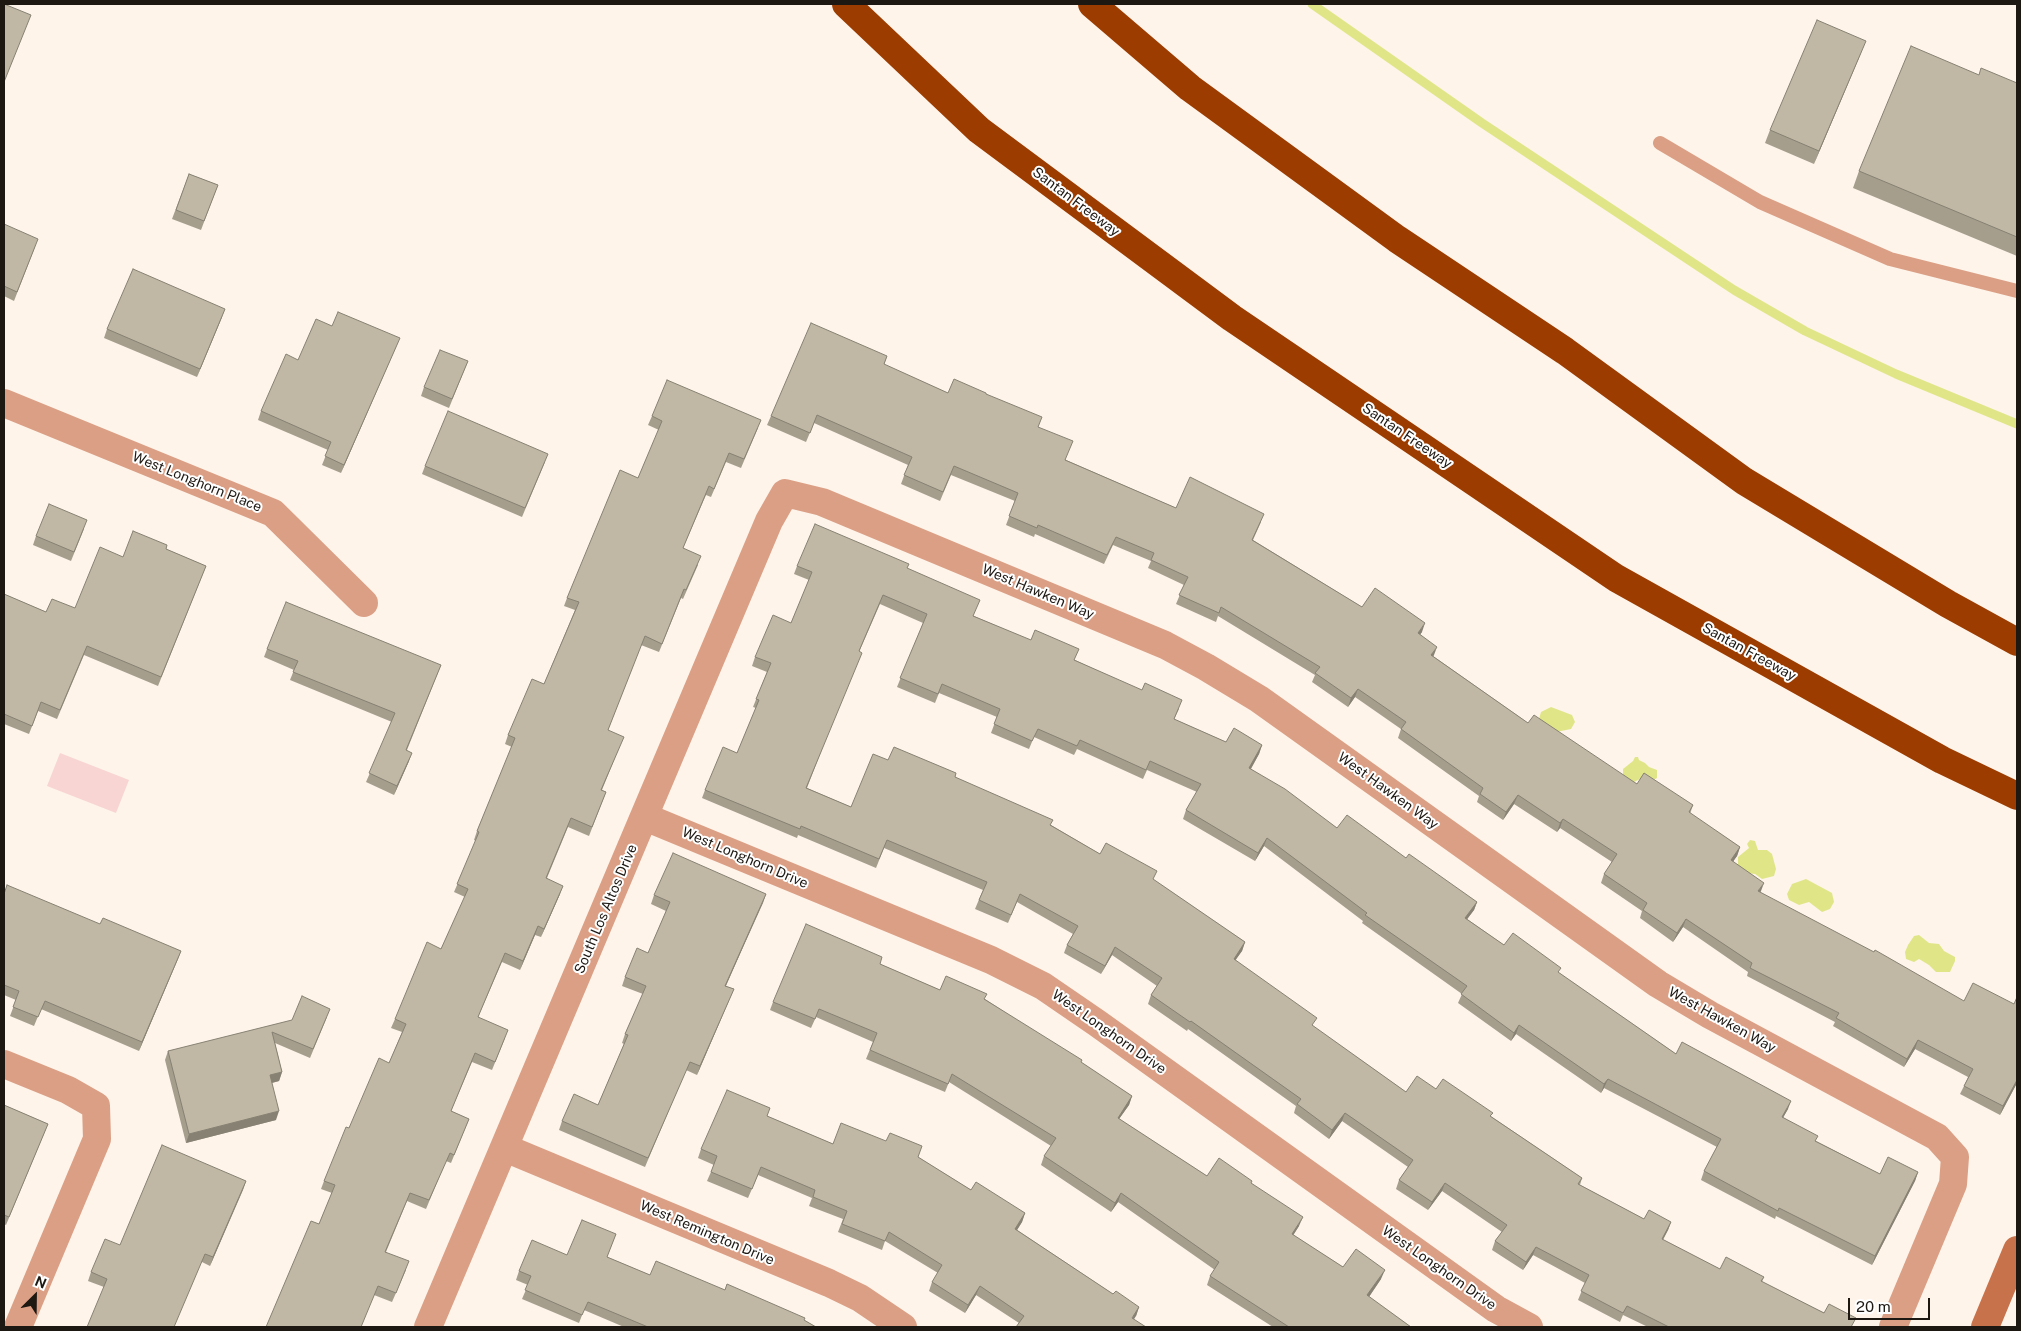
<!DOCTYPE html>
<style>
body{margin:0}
#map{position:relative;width:2021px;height:1331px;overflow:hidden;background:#fef4ea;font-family:"Public Sans",sans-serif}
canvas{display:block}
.frame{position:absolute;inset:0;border:5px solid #1e1813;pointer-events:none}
.north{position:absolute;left:10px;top:1271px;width:50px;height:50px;-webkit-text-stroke:4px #fff;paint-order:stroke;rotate:23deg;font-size:14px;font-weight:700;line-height:20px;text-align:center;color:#1e1813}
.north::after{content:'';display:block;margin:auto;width:18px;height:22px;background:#1e1813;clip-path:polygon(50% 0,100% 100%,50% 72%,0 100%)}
.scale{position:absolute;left:1848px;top:1298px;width:82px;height:22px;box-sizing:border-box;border:2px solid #1e1813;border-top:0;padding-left:6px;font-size:15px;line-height:18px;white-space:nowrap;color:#1e1813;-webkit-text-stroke:4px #fff;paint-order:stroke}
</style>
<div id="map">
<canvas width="2021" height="1331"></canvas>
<div class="frame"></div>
<div class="north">N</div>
<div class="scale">20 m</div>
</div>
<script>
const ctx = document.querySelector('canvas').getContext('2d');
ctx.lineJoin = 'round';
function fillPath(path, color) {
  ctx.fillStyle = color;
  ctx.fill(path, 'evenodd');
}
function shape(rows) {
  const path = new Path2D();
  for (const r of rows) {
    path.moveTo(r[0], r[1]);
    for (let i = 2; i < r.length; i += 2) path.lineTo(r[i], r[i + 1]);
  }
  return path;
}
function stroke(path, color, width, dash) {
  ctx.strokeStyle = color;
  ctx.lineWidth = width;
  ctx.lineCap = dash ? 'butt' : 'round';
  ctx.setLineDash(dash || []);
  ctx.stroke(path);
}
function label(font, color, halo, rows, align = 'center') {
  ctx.font = font + ' "Public Sans",sans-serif';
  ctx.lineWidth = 4;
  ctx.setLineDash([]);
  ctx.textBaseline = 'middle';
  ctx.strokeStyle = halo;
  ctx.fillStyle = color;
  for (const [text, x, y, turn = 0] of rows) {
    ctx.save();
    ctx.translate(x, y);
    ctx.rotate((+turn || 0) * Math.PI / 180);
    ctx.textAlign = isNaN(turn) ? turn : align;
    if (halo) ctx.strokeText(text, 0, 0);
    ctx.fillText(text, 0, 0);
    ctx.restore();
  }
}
const green = shape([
 [60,753,129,780,116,813,47,786]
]);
const water = shape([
 [1551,707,1572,715,1575,722,1571,729,1556,732,1539,719,1541,712],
 [1635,757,1638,757,1639,760,1645,763,1649,767,1657,770,1657,778,1652,781,1642,778,1634,782,1623,775,1623,769,1633,761],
 [1750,840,1755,841,1758,850,1767,850,1772,854,1776,869,1774,876,1762,879,1755,874,1746,873,1738,867,1738,857,1749,848,1747,844],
 [1806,879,1832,893,1834,902,1830,909,1822,912,1809,902,1799,905,1789,900,1787,894,1792,884],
 [1919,935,1929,943,1939,944,1944,951,1955,957,1955,961,1950,972,1936,972,1929,965,1919,959,1914,962,1906,959,1905,952,1908,945,1914,936]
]);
const stream = shape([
 [1312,4,1482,123,1734,290,1805,331,1896,374,2017,424]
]);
const lane = shape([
 [1660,143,1760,202,1890,259,2017,291]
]);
const street = shape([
 [4,403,273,513,364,603],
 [645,817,991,960,1043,986,1097,1023,1496,1309,1529,1327],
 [4,1064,68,1090,96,1106,97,1139,18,1327],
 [505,1148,829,1283,860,1298,903,1327],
 [428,1327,769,521,785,493,822,502,1165,645,1206,667,1259,699,1658,984,1710,1015,1937,1137,1955,1157,1953,1184,1893,1327]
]);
const secondary = shape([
 [1985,1327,2017,1250]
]);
const highway = shape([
 [846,4,979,130,1232,318,1616,578,1942,760,2017,796],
 [1092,4,1190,88,1397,239,1565,351,1744,481,1948,604,2017,642]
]);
const wall = shape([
 [1861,53,1814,164,1765,143,1770,130],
 [1979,75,2017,83,2017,256,1853,188,1859,171],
 [189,174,218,185,201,230,172,219],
 [4,224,35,247,14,301,4,296],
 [222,317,197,377,104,338,107,329],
 [332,326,396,347,341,473,322,465,328,450,258,420,261,411,298,360],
 [887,356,884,365,948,393,986,394,1038,427,1066,460,1176,508,1261,522,1253,540,1362,607,1422,632,1420,634,1434,655,1433,656,1528,723,1637,784,1693,805,1690,814,1740,847,1737,856,1733,861,1761,891,1760,892,2017,1083,2000,1115,1960,1094,1964,1086,1968,1077,1915,1049,1904,1067,1833,1026,1835,1022,1747,976,1748,972,1683,927,1673,942,1640,918,1642,911,1601,883,1604,874,1612,862,1560,828,1557,832,1514,804,1503,820,1477,802,1479,796,1398,738,1401,729,1355,697,1348,707,1312,682,1315,675,1218,616,1216,622,1176,604,1184,585,1148,568,1151,561,1113,545,1104,564,1035,534,1034,537,1006,525,1015,501,951,475,940,501,901,484,908,465,814,423,806,442,767,425,771,416],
 [468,361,449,408,421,396,424,387],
 [652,416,758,428,741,468,726,462,711,497,706,495,683,548,698,565,683,599,681,598,659,652,641,645,608,730,620,745,602,790,606,792,589,836,568,827,547,878,560,894,541,937,535,935,520,970,502,962,478,1017,505,1038,492,1070,472,1062,451,1111,469,1119,451,1163,446,1161,426,1209,407,1201,386,1252,406,1270,392,1302,374,1295,319,1224,332,1193,321,1189,324,1181,349,1128,389,1063,402,1032,391,1028,395,1019,441,949,465,897,454,892,476,841,474,840,477,831,512,747,505,744,508,735,544,684,575,610,564,606,567,598,638,478,659,430,648,425],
 [545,462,522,517,422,474,425,466],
 [84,529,71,561,33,545,36,536],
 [166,549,206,566,158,686,84,655,57,719,38,711,29,734,4,724,4,594,46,612,75,608,123,557],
 [797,566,907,569,974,616,1075,660,1179,709,1174,719,1226,742,1262,745,1259,754,1251,769,1337,828,1406,858,1477,902,1474,910,1467,919,1504,945,1559,973,1676,1054,1788,1109,1783,1117,1816,1141,1880,1174,1918,1172,1915,1181,1872,1265,1776,1216,1775,1219,1701,1180,1704,1171,1717,1147,1604,1088,1601,1093,1516,1034,1511,1041,1458,1003,1462,994,1362,923,1363,921,1264,846,1255,861,1183,819,1186,810,1197,792,1147,770,1143,779,1077,749,1074,755,1034,737,1029,749,991,733,997,717,939,693,935,703,897,687,923,623,880,604,859,652,807,788,851,807,888,760,955,777,1051,825,1100,854,1154,880,1245,942,1242,951,1235,960,1314,1027,1406,1092,1436,1089,1492,1117,1582,1178,1580,1185,1644,1219,1671,1222,1668,1230,1663,1240,1720,1269,1764,1277,1762,1282,1853,1327,1648,1327,1623,1315,1620,1322,1578,1300,1585,1283,1533,1255,1523,1270,1492,1250,1495,1241,1502,1232,1442,1191,1428,1210,1396,1189,1399,1180,1408,1167,1342,1121,1329,1139,1294,1113,1296,1106,1188,1029,1187,1031,1148,1004,1151,995,1157,986,1112,955,1101,974,1064,953,1067,945,1073,934,1017,902,1008,923,975,909,983,890,884,848,876,868,798,835,797,838,702,798,705,790,737,753,756,708,753,707,767,672,752,666,755,657,791,623,809,580,794,574],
 [267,649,441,665,407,750,409,761,394,795,366,782,392,722,290,680,294,670,264,657],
 [4,894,181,951,139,1051,41,1009,34,1026,10,1016,16,1000,4,995],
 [766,894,726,986,734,989,697,1075,686,1070,645,1167,559,1130,562,1121,598,1105,624,1044,622,1043,625,1034,643,994,622,986,625,977,648,953,666,911,651,904,654,895],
 [880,964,940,990,985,999,1132,1096,1129,1105,1119,1119,1207,1176,1251,1183,1299,1226,1293,1235,1343,1267,1381,1279,1369,1297,1411,1327,1273,1327,1207,1285,1210,1276,1215,1270,1118,1202,1111,1212,1041,1165,1044,1156,1051,1146,949,1082,945,1092,866,1059,873,1042,816,1017,811,1028,770,1010,773,1002],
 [327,1017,310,1058,275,1043,282,1072,279,1081,272,1083,276,1120,186,1143,165,1060,168,1051],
 [4,1105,48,1124,6,1225,4,1224],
 [767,1116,833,1144,918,1157,971,1190,1025,1213,1022,1222,1017,1230,1113,1294,1139,1307,1136,1316,1019,1323,976,1295,965,1313,929,1291,932,1282,938,1273,885,1241,882,1250,838,1232,843,1219,809,1206,812,1198,758,1175,748,1198,707,1181,714,1165,698,1158,701,1149],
 [246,1181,210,1266,202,1262,104,1287,88,1281,91,1272,120,1245],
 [616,1234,607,1257,650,1275,725,1290,804,1320,816,1327,624,1327,584,1310,579,1323,522,1299,528,1285,516,1280,519,1271,567,1255]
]);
const shadedWall = shape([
 [1866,41,1861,53,1814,164,1819,151],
 [225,309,222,317,197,377,200,369],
 [400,338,396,347,341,473,344,465],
 [1425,623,1422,632,1415,642,1418,633],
 [1437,647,1434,655,1428,663,1431,655],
 [1358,689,1355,697,1348,707,1351,698],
 [1262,745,1259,754,1246,777,1249,768],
 [412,753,409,761,394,795,397,786],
 [1518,795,1514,804,1503,820,1506,812],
 [1563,819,1560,828,1557,832,1560,823],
 [1267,838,1264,846,1255,861,1258,853],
 [1740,847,1737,856,1728,869,1731,860],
 [1764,883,1761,891,1755,900,1758,891],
 [563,886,560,894,541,937,544,929],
 [766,894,763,903,722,994,725,986],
 [1477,902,1474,910,1462,926,1465,918],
 [1686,919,1683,927,1673,942,1677,933],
 [538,926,535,935,520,970,523,961],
 [1245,942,1242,951,1230,968,1234,959],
 [1115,947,1112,955,1101,974,1105,966],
 [181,951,178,959,139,1051,142,1042],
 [734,989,730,998,697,1075,700,1066],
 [1519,1025,1516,1034,1511,1041,1514,1033],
 [1918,1040,1915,1049,1904,1067,1907,1059],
 [282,1072,279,1081,267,1084,270,1075],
 [1608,1079,1604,1088,1601,1093,1604,1084],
 [2017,1080,2017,1083,2000,1115,2003,1106],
 [1132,1096,1129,1105,1114,1126,1118,1118],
 [1791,1101,1788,1109,1779,1125,1782,1117],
 [279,1111,276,1120,186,1143,189,1134],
 [1345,1113,1342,1121,1329,1139,1332,1130],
 [1918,1172,1915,1181,1872,1265,1875,1256],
 [246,1181,243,1190,210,1266,213,1257],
 [1445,1183,1442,1191,1428,1210,1432,1202],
 [1121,1193,1118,1202,1111,1212,1115,1203],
 [1025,1213,1022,1222,1012,1238,1015,1229],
 [1303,1217,1299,1226,1289,1242,1292,1234],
 [1671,1222,1668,1230,1658,1248,1662,1239],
 [1536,1247,1533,1255,1523,1270,1526,1262],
 [1385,1270,1381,1279,1364,1304,1367,1295],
 [980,1286,976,1295,965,1313,968,1305],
 [1139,1307,1136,1316,1129,1327,1132,1318]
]);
const building = shape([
 [4,4,31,15,4,82,4,4],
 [1817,20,1866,41,1819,151,1770,130,1817,20],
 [1911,46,1979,75,1981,68,2017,83,2017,237,1859,171,1911,46],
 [189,174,218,185,204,221,176,210,189,174],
 [4,224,38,239,17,292,4,286,4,224],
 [133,269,225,309,200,369,107,329,133,269],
 [338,312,400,338,344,465,325,456,331,442,261,411,286,354,298,360,316,319,332,326,338,312],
 [811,323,887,356,884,364,948,393,954,379,986,393,986,394,1042,417,1038,427,1073,441,1065,460,1176,508,1190,477,1264,514,1252,540,1362,607,1375,588,1425,623,1418,633,1437,647,1431,655,1528,723,1534,715,1637,784,1644,773,1693,805,1689,812,1740,847,1731,860,1764,883,1758,891,1874,952,1875,950,1964,1001,1973,983,2014,1004,2017,997,2017,1080,2003,1106,1964,1086,1973,1069,1918,1040,1907,1059,1836,1018,1839,1013,1750,968,1752,963,1686,919,1677,933,1643,910,1647,903,1604,874,1617,854,1563,819,1560,823,1518,795,1506,812,1480,794,1483,788,1401,729,1406,722,1358,689,1351,698,1315,673,1320,667,1221,607,1219,613,1179,595,1188,577,1151,560,1154,553,1116,537,1107,555,1038,525,1037,528,1009,516,1018,493,954,466,943,492,904,475,912,457,817,415,810,433,771,416,811,323],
 [440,350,468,361,452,399,424,387,440,350],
 [667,380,761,420,744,459,729,453,714,489,709,486,683,548,701,556,686,590,684,589,662,644,645,636,608,730,624,737,601,790,606,792,592,827,571,818,546,878,563,886,544,929,538,926,523,961,505,953,478,1017,508,1030,495,1062,475,1053,451,1111,469,1119,454,1155,450,1153,429,1200,410,1193,385,1252,409,1261,396,1293,378,1286,361,1327,266,1327,311,1221,319,1224,335,1185,324,1181,346,1127,349,1128,379,1058,389,1063,406,1024,395,1019,427,942,441,949,468,889,457,884,479,832,477,831,515,738,508,735,532,679,544,684,553,663,579,602,567,598,620,470,638,478,662,421,652,416,667,380],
 [448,411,548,454,525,508,425,466,448,411],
 [49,504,87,520,74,552,36,536,49,504],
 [815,524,909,564,907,568,980,600,973,616,1031,640,1035,630,1079,649,1074,660,1142,690,1145,683,1182,700,1174,719,1226,742,1234,728,1262,745,1249,768,1285,789,1337,828,1347,815,1406,858,1409,854,1477,902,1465,918,1504,945,1513,933,1561,968,1558,972,1676,1054,1682,1042,1791,1101,1782,1117,1818,1136,1815,1141,1880,1174,1888,1157,1918,1172,1875,1256,1779,1208,1778,1211,1704,1171,1721,1139,1608,1079,1604,1084,1519,1025,1514,1033,1461,994,1467,986,1365,915,1367,913,1267,838,1258,853,1186,810,1201,784,1150,761,1146,770,1080,740,1077,746,1038,729,1032,741,994,724,1000,709,942,684,938,694,900,678,927,614,883,595,859,651,862,653,806,788,851,807,873,754,888,760,894,747,956,773,955,777,1053,820,1050,825,1100,854,1106,843,1157,871,1153,879,1245,942,1234,959,1317,1018,1312,1025,1406,1092,1417,1076,1436,1089,1443,1079,1493,1113,1490,1116,1582,1178,1578,1184,1644,1219,1649,1210,1671,1222,1662,1239,1720,1269,1726,1257,1764,1277,1761,1281,1824,1313,1829,1304,1856,1318,1851,1327,1669,1327,1627,1306,1623,1313,1581,1291,1589,1275,1536,1247,1526,1262,1495,1241,1507,1225,1445,1183,1432,1202,1399,1180,1413,1160,1345,1113,1332,1130,1297,1104,1301,1099,1191,1021,1190,1022,1151,995,1162,978,1115,947,1105,966,1067,945,1078,926,1020,894,1011,915,979,900,987,882,887,840,879,859,801,826,800,829,705,790,723,747,737,753,759,700,756,699,771,663,755,657,773,615,791,623,812,572,797,566,815,524],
 [133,531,167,545,166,549,206,566,161,677,87,646,60,710,41,702,32,726,4,714,4,594,46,612,52,599,75,608,100,547,123,557,133,531],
 [286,602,441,665,406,750,412,753,397,786,369,773,395,713,293,672,298,661,267,649,286,602],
 [673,853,766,894,725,986,734,989,700,1066,690,1062,648,1158,562,1121,574,1094,598,1105,628,1035,625,1034,646,986,625,977,637,948,648,953,670,902,654,895,673,853],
 [7,885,100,924,103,918,181,951,142,1042,45,1001,38,1017,13,1007,19,991,4,985,4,894,7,885],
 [806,924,882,957,880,964,940,990,946,976,987,994,984,999,1082,1060,1081,1062,1132,1096,1118,1118,1207,1176,1219,1158,1252,1181,1251,1183,1303,1217,1292,1234,1343,1267,1356,1249,1385,1270,1367,1295,1411,1327,1289,1327,1210,1276,1219,1262,1121,1193,1115,1203,1044,1156,1056,1138,952,1074,948,1084,870,1050,877,1033,819,1009,815,1019,773,1002,806,924],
 [302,996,330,1009,313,1049,272,1032,282,1072,270,1075,279,1111,189,1134,168,1051,292,1020,302,996],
 [727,1090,770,1108,767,1116,833,1144,841,1123,886,1141,890,1133,922,1146,918,1157,971,1190,976,1182,1025,1213,1015,1229,1113,1294,1116,1291,1139,1307,1132,1318,1146,1327,1016,1327,1024,1316,980,1286,968,1305,932,1282,942,1265,889,1232,885,1241,842,1224,847,1211,813,1197,815,1190,761,1167,752,1189,711,1172,717,1156,701,1149,727,1090],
 [4,1105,48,1124,9,1217,4,1215,4,1105],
 [162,1145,246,1181,213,1257,205,1254,174,1327,87,1327,107,1279,91,1272,105,1239,120,1245,162,1145],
 [582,1220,616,1234,607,1257,650,1275,656,1261,725,1290,727,1284,805,1318,804,1320,816,1327,648,1327,588,1302,582,1315,525,1290,531,1276,519,1271,532,1240,567,1255,582,1220]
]);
const streetNames = [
 ["Santan Freeway",1076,202,37],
 ["Santan Freeway",1407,436,34],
 ["West Longhorn Place",197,482,22],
 ["West Hawken Way",1038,592,23],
 ["Santan Freeway",1749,652,29],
 ["West Hawken Way",1388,791,36],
 ["West Longhorn Drive",745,858,23],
 ["South Los Altos Drive",606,909,-67],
 ["West Hawken Way",1722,1020,29],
 ["West Longhorn Drive",1109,1032,35],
 ["West Remington Drive",707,1233,23],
 ["West Longhorn Drive",1439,1268,35]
];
fillPath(green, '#f8d5d3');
fillPath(water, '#e0e688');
stroke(stream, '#e0e688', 9);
stroke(lane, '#db9f85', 14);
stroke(street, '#db9f85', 28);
stroke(secondary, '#c8724c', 28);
stroke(highway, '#9d3c00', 28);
fillPath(wall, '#a59e8d');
fillPath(shadedWall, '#868173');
fillPath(building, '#c0b8a4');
stroke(building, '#868173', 1);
label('14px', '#1e1813', '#fff', streetNames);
</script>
